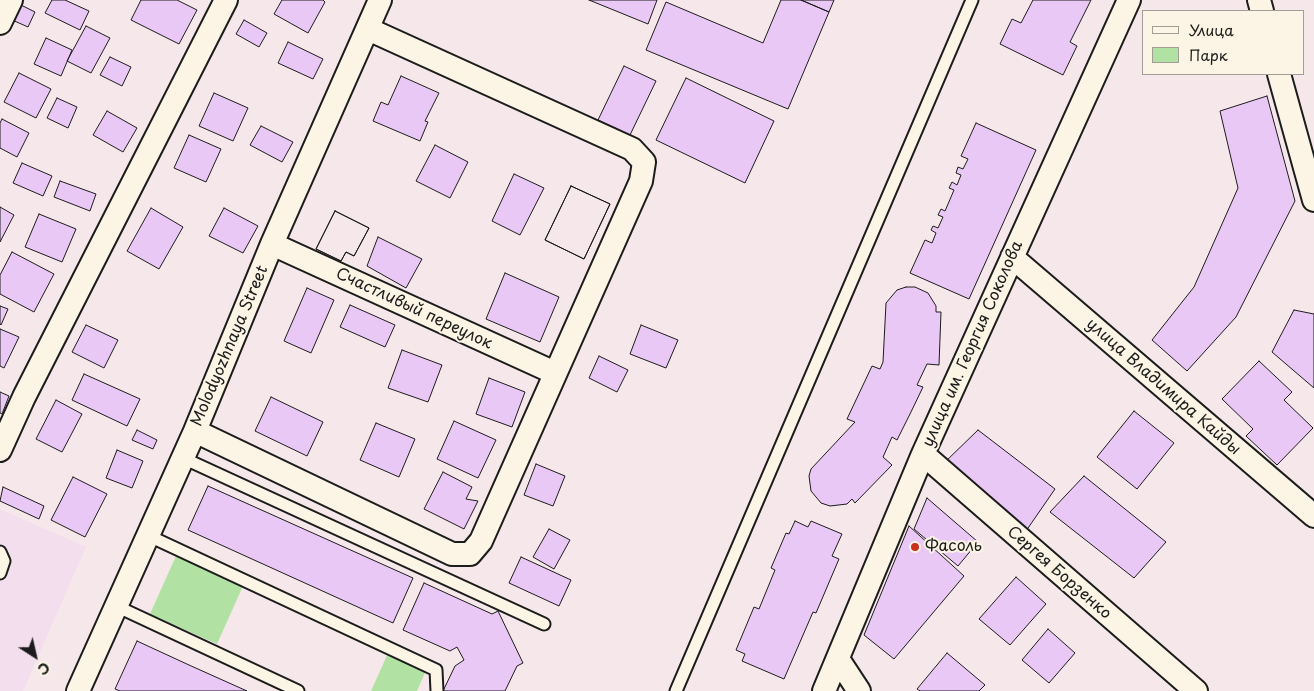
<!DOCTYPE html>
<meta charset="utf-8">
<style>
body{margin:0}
#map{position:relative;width:1314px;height:691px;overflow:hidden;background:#f6e8ea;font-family:"Playpen Sans",sans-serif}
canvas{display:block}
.legend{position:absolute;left:1142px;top:10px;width:162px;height:65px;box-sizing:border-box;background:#fcf5e5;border:1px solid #a29e95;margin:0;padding:6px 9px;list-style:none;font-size:15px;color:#1c1c1c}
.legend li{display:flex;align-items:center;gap:10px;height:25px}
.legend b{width:25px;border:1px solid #a29e95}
.north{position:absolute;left:10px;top:631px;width:50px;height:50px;-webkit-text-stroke:4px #fcf5e5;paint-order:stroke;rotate:145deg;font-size:14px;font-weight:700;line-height:20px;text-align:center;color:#1c1c1c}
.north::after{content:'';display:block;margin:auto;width:18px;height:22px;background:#1c1c1c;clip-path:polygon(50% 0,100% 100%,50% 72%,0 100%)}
</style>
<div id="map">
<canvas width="1314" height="691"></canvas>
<ul class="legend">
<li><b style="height:6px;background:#fcf5e5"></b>Улица</li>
<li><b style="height:14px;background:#b1e2a3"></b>Парк</li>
</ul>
<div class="north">С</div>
</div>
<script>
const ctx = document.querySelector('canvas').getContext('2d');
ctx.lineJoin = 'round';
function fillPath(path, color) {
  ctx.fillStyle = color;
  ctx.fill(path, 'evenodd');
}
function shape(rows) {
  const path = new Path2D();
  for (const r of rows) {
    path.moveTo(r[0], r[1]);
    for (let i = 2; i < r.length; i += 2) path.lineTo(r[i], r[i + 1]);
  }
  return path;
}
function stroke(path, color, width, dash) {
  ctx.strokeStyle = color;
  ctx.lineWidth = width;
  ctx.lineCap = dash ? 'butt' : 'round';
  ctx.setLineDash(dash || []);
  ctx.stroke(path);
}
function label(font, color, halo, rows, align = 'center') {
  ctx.font = font + ' "Playpen Sans",sans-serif';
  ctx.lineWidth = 4;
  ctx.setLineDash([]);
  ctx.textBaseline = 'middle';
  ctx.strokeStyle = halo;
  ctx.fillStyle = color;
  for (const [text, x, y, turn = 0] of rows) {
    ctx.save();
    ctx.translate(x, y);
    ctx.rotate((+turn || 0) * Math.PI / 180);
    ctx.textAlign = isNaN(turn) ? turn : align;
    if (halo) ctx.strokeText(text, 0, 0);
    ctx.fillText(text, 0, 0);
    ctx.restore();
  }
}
const built = shape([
 [0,509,86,547,23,691,0,691]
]);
const green = shape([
 [176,556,243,586,217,644,150,614],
 [389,651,427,668,417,691,371,691]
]);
const building = shape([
 [52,0,65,0,89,11,80,30,45,13,52,0],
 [141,0,177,0,197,10,179,44,131,20,141,0],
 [282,0,323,0,325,2,308,33,274,14,282,0],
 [589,0,657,0,648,24,589,0],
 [781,0,801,0,829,12,788,109,646,50,666,2,763,43,781,0],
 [801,0,834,0,829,12,801,0],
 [1033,0,1091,0,1070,42,1077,46,1063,75,1000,44,1012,19,1021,23,1033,0],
 [17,3,35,12,28,27,10,19,17,3],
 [244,20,267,33,259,47,236,34,244,20],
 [86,26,110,38,91,73,67,61,86,26],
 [46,38,72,50,61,76,34,64,46,38],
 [288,42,323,59,313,79,278,63,288,42],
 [110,57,131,67,122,86,100,75,110,57],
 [624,66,656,81,630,135,598,120,624,66],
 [19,73,51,89,36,118,4,102,19,73],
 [401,76,439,93,425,121,428,122,420,141,373,121,381,102,388,105,401,76],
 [686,78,774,121,745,183,656,140,686,78],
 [214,93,248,108,233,141,199,126,214,93],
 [1267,96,1295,201,1236,317,1187,371,1152,340,1194,287,1238,188,1220,111,1267,96],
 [57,98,77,107,68,128,47,118,57,98],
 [107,111,137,128,123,152,93,135,107,111],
 [2,119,29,133,17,157,0,148,0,123,2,119],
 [976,123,1036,150,969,299,910,273,925,240,932,243,936,233,931,230,933,226,938,228,943,217,938,215,941,209,945,211,954,190,949,188,952,182,957,185,961,175,956,173,958,167,963,169,968,159,961,156,976,123],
 [261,126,293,142,282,162,250,145,261,126],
 [189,135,221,149,206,182,174,168,189,135],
 [435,145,468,162,450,198,416,181,435,145],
 [22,163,52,176,43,196,13,183,22,163],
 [514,174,544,188,520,235,492,221,514,174],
 [60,181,96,194,90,211,54,197,60,181],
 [571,186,610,204,584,259,545,240,571,186],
 [571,186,610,204,584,259,545,240,571,186],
 [0,207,14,215,0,242,0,207],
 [151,208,183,227,159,269,127,251,151,208],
 [224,208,258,226,243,253,209,236,224,208],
 [335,211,369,228,354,256,346,252,341,261,316,249,335,211],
 [335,211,369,228,354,256,346,252,341,261,316,249,335,211],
 [39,214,76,229,62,262,25,247,39,214],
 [378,237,422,259,406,288,367,266,378,237],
 [12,252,54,274,34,312,0,294,0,275,12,252],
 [505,273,559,297,540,342,486,319,505,273],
 [906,287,915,287,928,293,936,306,936,312,941,312,939,365,927,364,917,385,923,387,910,414,897,440,892,437,883,457,892,465,855,503,852,499,847,504,830,506,821,503,811,491,809,476,811,469,855,422,847,419,872,366,880,369,883,362,886,303,897,290,906,287],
 [307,288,334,300,311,353,284,341,307,288],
 [350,305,395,325,385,347,340,327,350,305],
 [0,306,8,309,1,325,0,324,0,306],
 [1294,310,1314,314,1314,388,1272,352,1294,310],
 [86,325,118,340,104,368,72,352,86,325],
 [641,325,678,340,666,368,630,354,641,325],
 [0,329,19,337,4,368,0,366,0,329],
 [402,350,442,365,428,402,388,388,402,350],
 [599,356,628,370,617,392,589,378,599,356],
 [1259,361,1292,392,1284,400,1313,428,1277,465,1246,436,1253,429,1222,399,1259,361],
 [84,374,140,399,127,426,72,400,84,374],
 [489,378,525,392,512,427,476,414,489,378],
 [0,392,9,396,2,414,0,413,0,392],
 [271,397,323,422,307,456,255,431,271,397],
 [56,400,82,414,62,452,36,439,56,400],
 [1134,411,1174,443,1137,489,1097,457,1134,411],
 [454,421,496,440,478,478,437,459,454,421],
 [376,423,415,439,399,477,360,460,376,423],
 [137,430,157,440,153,449,132,440,137,430],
 [978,430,1055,489,1026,531,944,463,978,430],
 [117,450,143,461,132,488,106,478,117,450],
 [536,464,565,476,553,506,524,495,536,464],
 [443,472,472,487,466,499,478,501,464,529,424,509,443,472],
 [1084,476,1166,542,1134,578,1050,512,1084,476],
 [73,477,107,494,85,537,51,520,73,477],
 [208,486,413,578,393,623,188,530,208,486],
 [3,487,44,506,39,519,0,501,3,487],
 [927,498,978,542,958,566,914,529,927,498],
 [795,521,808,527,811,521,842,534,832,556,839,559,816,613,813,612,784,679,742,661,745,654,736,650,754,607,759,609,775,570,771,568,786,533,789,534,795,521],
 [909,526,964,576,894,659,864,635,909,526],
 [549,529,570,540,554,569,533,557,549,529],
 [521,557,571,580,559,606,509,583,521,557],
 [1016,577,1046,604,1010,645,979,619,1016,577],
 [424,583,492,614,498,611,523,663,517,666,505,691,443,691,455,666,464,660,457,647,450,651,403,630,424,583],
 [1048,629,1075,653,1049,683,1022,660,1048,629],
 [137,641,189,665,247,691,120,691,115,689,137,641],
 [947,653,985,685,979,691,920,691,917,689,947,653]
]);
const service = shape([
 [183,458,544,624],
 [147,535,436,670,437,691],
 [0,552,4,561,0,573],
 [116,606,298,691],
 [676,691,972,0]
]);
const minor = shape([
 [1259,0,1262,11],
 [0,23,11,0],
 [1279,74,1314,200],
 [272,244,555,373],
 [1012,257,1314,516],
 [195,431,452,554,470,554,481,541,641,181,644,162,632,149,368,29],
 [0,450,24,397,226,0],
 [923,454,1196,691],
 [838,659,859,691],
 [78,691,195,431,272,244,380,0],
 [824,691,923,454,1129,0]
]);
const markers = [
 [915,547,5,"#c8321e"]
];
const streetNames = [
 ["Счастливый переулок",414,309,25],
 ["улица им. Георгия Соколова",973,344,-66],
 ["Molodyozhnaya Street",230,346,-67],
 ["улица Владимира Кайды",1163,387,41],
 ["Сергея Борзенко",1059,573,41]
];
const poiNames = [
 ["Фасоль",925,547]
];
fillPath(built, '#f2deed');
fillPath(green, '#b1e2a3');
fillPath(building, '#e9c8f5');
stroke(building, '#1c1c1c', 1);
stroke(service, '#1c1c1c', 15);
stroke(minor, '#1c1c1c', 26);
stroke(service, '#fcf5e5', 11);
stroke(minor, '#fcf5e5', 22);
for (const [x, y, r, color] of markers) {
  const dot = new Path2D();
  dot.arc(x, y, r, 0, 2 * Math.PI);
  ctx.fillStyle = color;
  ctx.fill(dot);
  stroke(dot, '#fcf5e5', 2);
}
label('16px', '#1c1c1c', '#fcf5e5', streetNames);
label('16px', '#1c1c1c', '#fcf5e5', poiNames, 'left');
</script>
